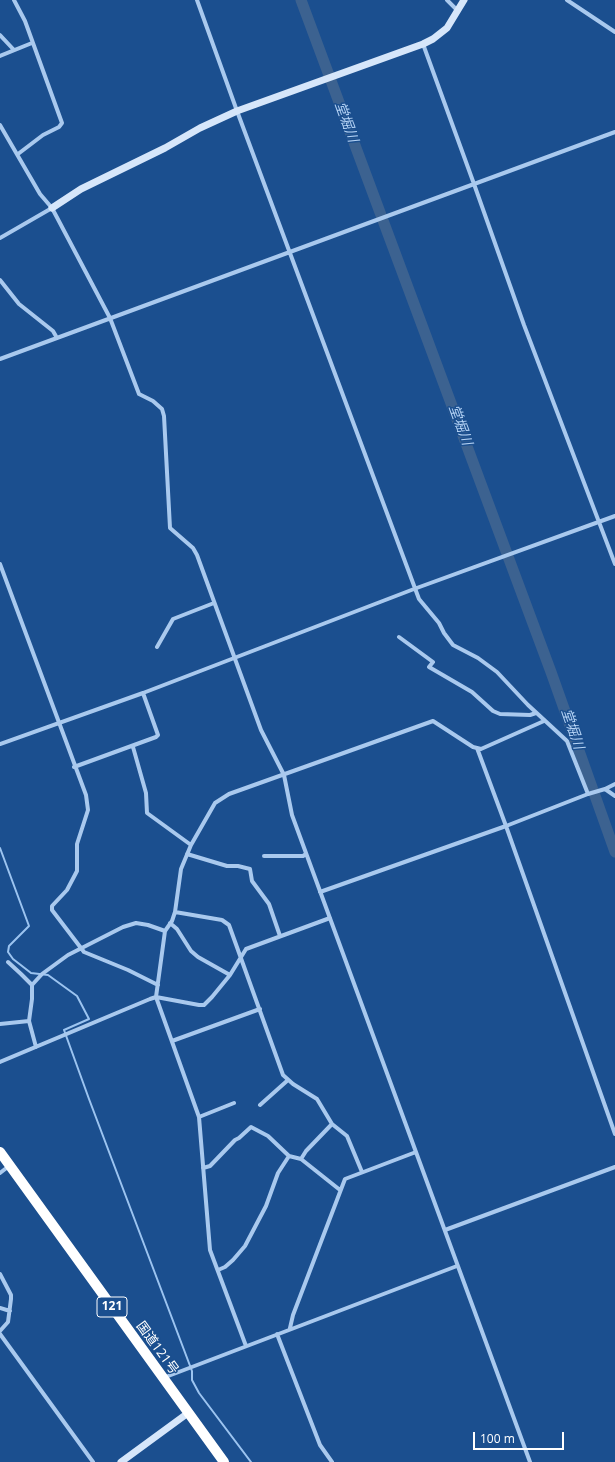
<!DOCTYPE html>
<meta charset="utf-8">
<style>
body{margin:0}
#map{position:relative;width:615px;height:1462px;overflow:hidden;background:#1b4f8f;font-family:"Open Sans",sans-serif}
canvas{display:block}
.scale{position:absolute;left:473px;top:1432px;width:91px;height:18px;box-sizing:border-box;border:2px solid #fff;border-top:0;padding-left:5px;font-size:12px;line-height:14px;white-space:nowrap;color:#fff;-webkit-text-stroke:3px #1b4f8f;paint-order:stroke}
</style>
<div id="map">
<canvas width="615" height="1462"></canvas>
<div class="scale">100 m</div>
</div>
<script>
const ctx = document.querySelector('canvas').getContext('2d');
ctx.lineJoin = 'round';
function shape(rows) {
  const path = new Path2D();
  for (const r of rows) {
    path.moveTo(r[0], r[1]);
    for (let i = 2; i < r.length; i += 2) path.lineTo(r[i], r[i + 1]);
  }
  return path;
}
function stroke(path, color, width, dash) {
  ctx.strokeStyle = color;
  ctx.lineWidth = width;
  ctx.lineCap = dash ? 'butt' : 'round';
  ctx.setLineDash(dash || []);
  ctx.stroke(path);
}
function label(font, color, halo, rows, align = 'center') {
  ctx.font = font + ' "Open Sans","Noto Sans JP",sans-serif';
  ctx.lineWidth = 3;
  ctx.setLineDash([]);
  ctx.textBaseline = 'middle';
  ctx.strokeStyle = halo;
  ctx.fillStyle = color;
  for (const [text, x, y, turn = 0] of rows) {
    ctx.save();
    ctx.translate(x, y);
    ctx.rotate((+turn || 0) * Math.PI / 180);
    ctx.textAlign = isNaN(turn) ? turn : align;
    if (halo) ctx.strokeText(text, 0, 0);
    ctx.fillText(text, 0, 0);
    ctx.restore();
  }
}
const stream = shape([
 [0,848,29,926,9,946,8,952,13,959,31,973,48,975,77,996,89,1019,64,1030,89,1099,192,1371,192,1380,199,1393,251,1462]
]);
const river = shape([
 [301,0,551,672,615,852]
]);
const street = shape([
 [14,0,25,21,62,123,59,127,43,135,18,154],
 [197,0,237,111,419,599,439,623,444,633,453,645,478,658,497,672,528,705,567,741,588,794],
 [447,0,458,11],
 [567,0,615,32],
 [0,35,14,50],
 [423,44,474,184,524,325,615,564],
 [0,56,32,43],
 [0,125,40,194,52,208,110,318,139,394,153,401,162,409,164,416,170,528,193,548,197,555,261,730,284,775,292,815,530,1462],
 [0,238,52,208],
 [0,280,19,304,53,331,57,338],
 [0,359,615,132],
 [0,564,86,795,88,810,77,844,77,871,67,890,52,906,52,910,84,952,128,970,158,985],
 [399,637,433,662,429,667,472,692,493,711,500,714,530,715,536,713],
 [157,647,173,619,214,603],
 [0,744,143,693,414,589,615,516],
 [133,747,146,793,147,813,191,845],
 [477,748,506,826,615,1134],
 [74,767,156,737,158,735,143,693],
 [605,789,615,796],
 [187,854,227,866,238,866,250,869,252,881,269,904,280,936],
 [264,856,303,856,306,854],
 [320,892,506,826,588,794,605,789,615,784],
 [175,912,222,920,229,925,283,1075,293,1084,317,1099,332,1124,347,1136,362,1172],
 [170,923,177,929,191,951,198,957,230,975],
 [8,962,21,974,32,985],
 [0,1024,29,1021],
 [172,1041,260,1009],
 [36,1047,29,1021,32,999,32,985,42,974,68,955,123,927,136,923,148,925,165,931],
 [0,1062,150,999,156,997,199,1005,204,1005,212,997,230,975,246,949,330,918],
 [260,1105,288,1080],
 [199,1117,234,1103],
 [301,1159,306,1151,332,1124],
 [203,1168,210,1166,235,1140,239,1138,251,1127,268,1136,289,1156],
 [0,1173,9,1166],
 [445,1230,615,1167],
 [218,1270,225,1267,233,1260,245,1246,266,1206,278,1173,289,1156,301,1159,340,1190],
 [0,1274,11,1295,11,1299,8,1322,0,1331],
 [0,1308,10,1311],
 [290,1328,293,1315,345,1179,416,1152],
 [0,1334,93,1462],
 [277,1334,320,1445,332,1462],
 [246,1346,210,1250,199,1117,156,997,165,931,172,921,175,912,181,869,191,845,215,803,229,794,433,721,473,747,481,749,544,721],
 [163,1378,457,1266]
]);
const secondary = shape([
 [52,208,81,189,165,148,200,128,237,111,423,44,433,39,447,28,464,0],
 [121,1462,188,1413]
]);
const highway = shape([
 [0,1152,224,1462]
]);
const shields = [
 [112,1307,30]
];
const shieldNames = [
 ["121",112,1307]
];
const streetNames = [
 ["国道121号",157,1348,54]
];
const waterNames = [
 ["堂堀川",346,122,70],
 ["堂堀川",460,425,70],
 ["堂堀川",572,729,71]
];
stroke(stream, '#9cc4f0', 2);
stroke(river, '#3c6290', 11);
stroke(street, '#a9c9ee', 4);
stroke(secondary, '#d6e6fa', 7);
stroke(highway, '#fff', 10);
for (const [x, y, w] of shields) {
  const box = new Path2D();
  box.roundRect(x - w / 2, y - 10, w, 20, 3);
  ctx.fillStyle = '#1b4f8f';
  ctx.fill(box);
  stroke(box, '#fff', 1);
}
label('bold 12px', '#fff', null, shieldNames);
label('13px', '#fff', '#1b4f8f', streetNames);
label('italic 14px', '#b5d3f5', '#1b4f8f', waterNames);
</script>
